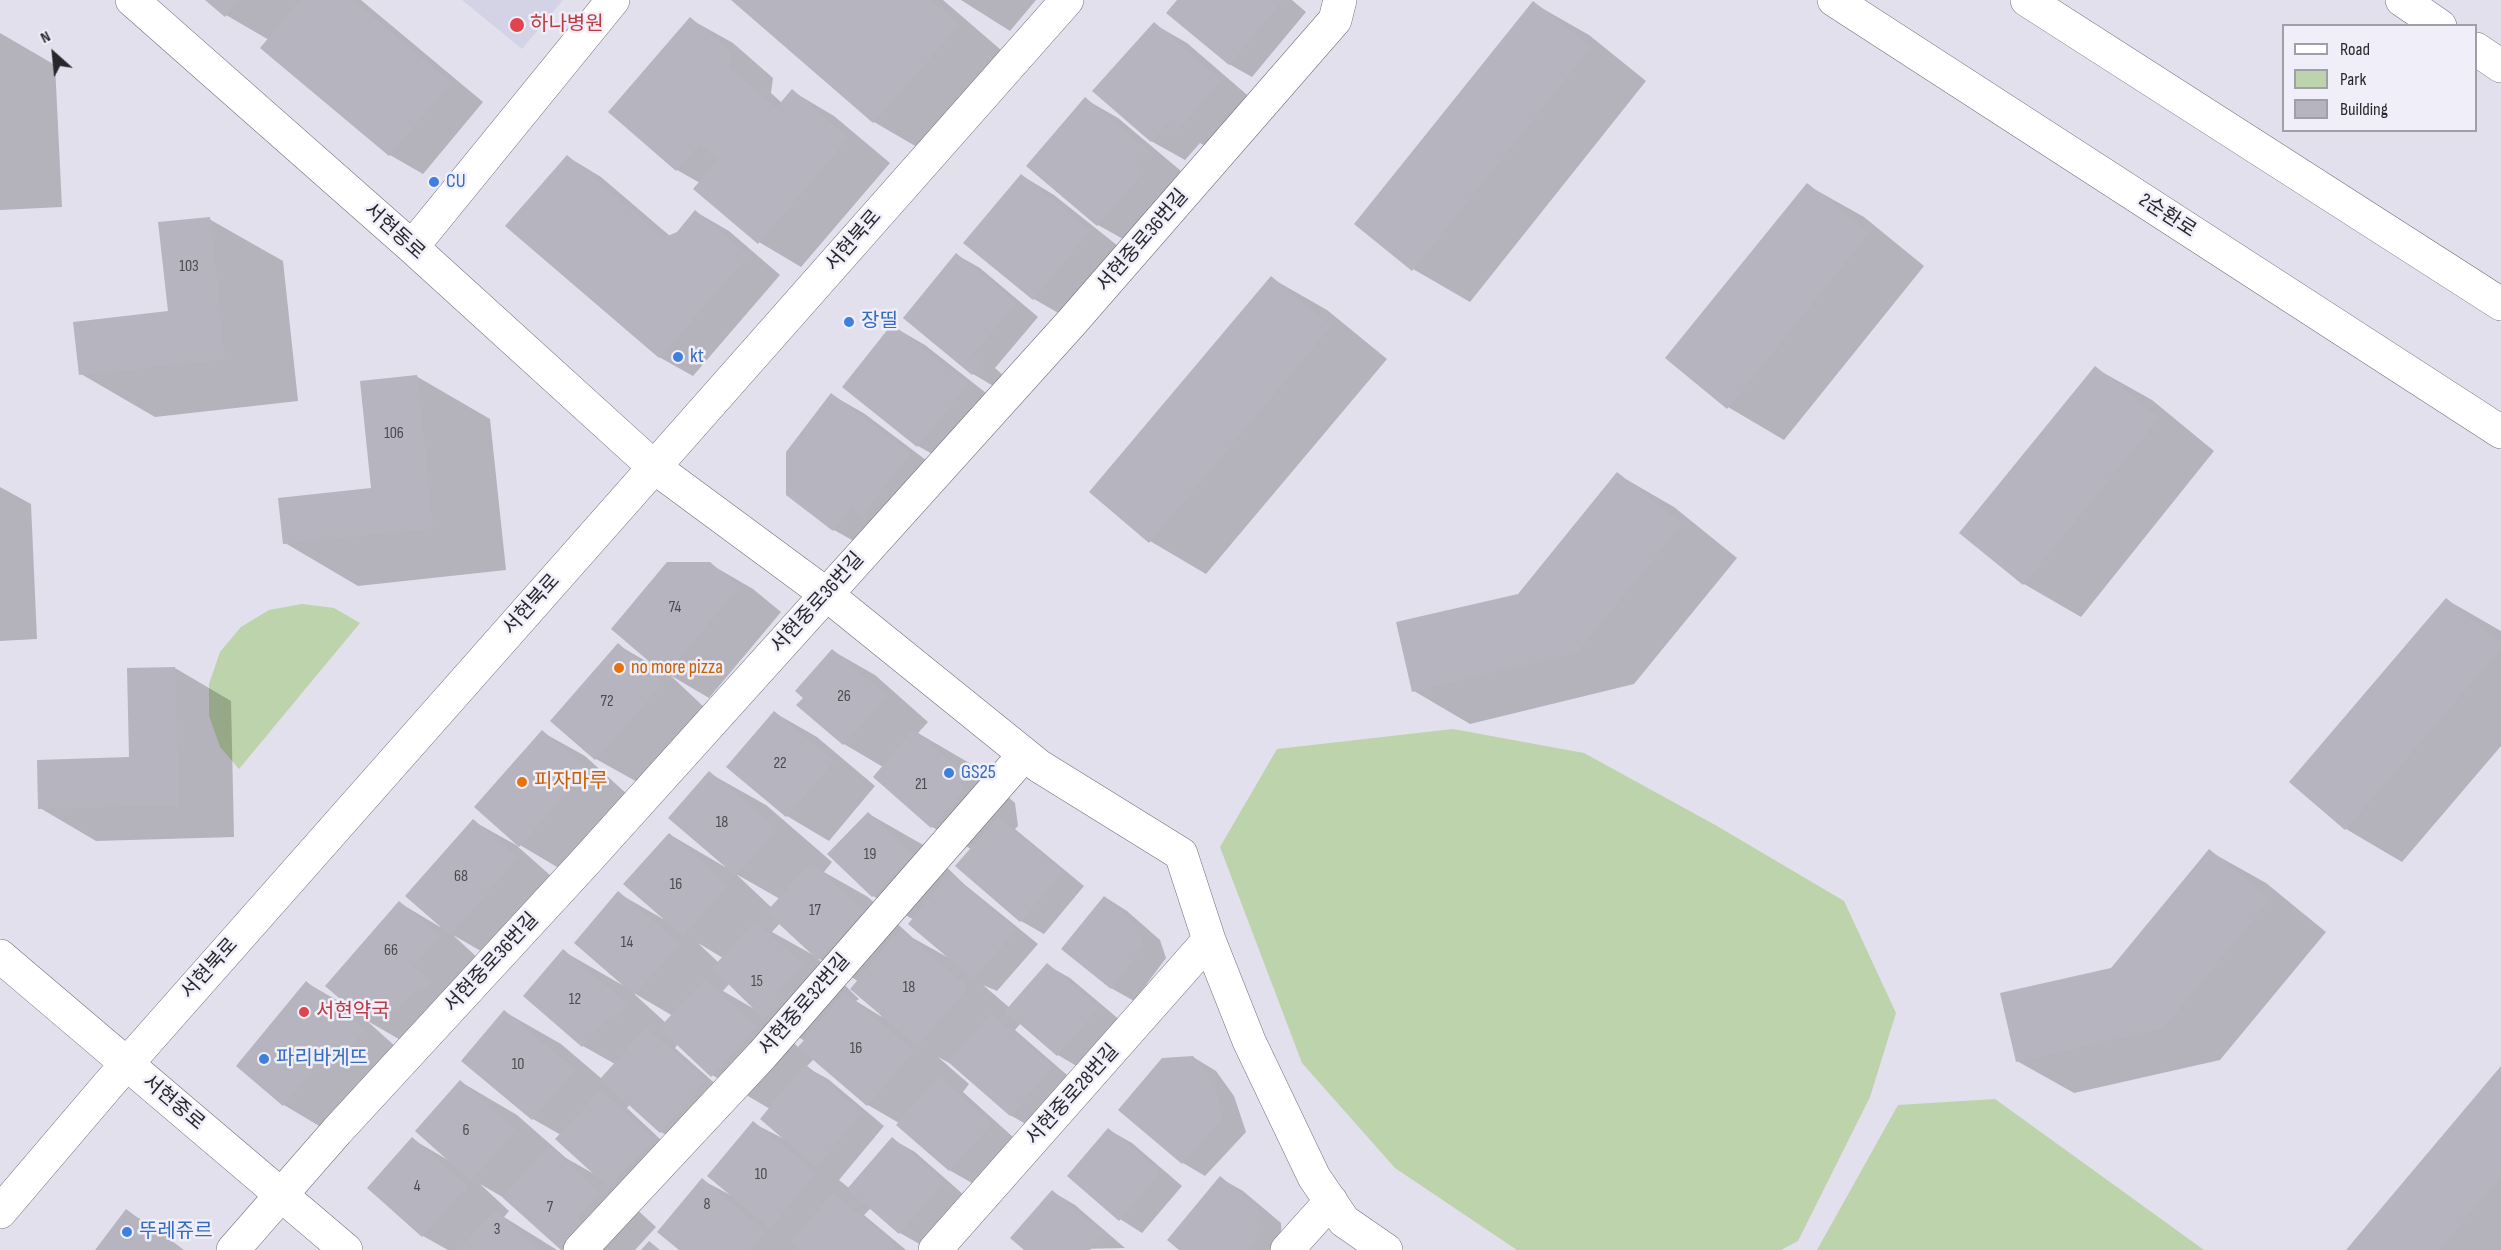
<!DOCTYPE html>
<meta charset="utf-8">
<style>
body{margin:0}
#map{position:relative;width:2501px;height:1250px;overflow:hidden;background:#e1e0ec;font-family:"Sofia Sans Condensed",sans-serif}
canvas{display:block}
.legend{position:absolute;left:2282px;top:24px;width:195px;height:108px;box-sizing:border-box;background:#efeef9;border:2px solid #9f9fa7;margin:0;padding:8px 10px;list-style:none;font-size:18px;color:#28282c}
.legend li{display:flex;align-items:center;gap:12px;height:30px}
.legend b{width:30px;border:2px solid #9f9fa7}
.north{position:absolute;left:24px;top:24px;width:60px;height:60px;-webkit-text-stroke:4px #efeef9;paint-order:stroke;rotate:333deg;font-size:16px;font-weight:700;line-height:24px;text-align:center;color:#28282c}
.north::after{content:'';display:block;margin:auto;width:21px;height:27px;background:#28282c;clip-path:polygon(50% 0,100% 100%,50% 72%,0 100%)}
</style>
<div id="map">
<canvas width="2501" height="1250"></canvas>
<ul class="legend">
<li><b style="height:8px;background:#fff"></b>Road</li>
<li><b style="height:16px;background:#bdd3ac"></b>Park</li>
<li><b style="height:16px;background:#b5b4bf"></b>Building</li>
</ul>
<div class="north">N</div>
</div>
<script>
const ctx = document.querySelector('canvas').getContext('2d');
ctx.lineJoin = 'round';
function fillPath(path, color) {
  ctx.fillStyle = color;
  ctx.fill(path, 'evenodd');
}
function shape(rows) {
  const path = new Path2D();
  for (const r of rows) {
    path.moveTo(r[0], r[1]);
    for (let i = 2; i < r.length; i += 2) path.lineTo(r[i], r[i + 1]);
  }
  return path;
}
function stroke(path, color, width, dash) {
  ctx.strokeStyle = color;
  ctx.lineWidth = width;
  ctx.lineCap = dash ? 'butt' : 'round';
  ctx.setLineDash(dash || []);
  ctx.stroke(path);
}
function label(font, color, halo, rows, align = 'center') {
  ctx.font = font + ' "Sofia Sans Condensed","Noto Sans KR",sans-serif';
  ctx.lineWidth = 5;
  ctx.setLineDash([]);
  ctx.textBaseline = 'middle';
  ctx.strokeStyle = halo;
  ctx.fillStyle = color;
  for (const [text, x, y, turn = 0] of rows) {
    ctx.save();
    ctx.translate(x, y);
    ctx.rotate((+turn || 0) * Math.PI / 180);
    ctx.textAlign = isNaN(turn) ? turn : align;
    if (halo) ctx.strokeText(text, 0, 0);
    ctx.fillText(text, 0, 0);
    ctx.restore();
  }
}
const built = shape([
 [462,0,563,0,522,49]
]);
const green = shape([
 [302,604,334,608,360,623,239,769,220,747,209,716,209,684,220,652,241,627,269,610],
 [1453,729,1584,753,1717,826,1844,901,1896,1013,1870,1097,1798,1241,1781,1250,1517,1250,1395,1168,1302,1063,1220,847,1277,749],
 [1995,1099,2204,1250,1817,1250,1898,1105]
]);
const shadow = shape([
 [207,0,361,0,483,102,423,174,390,155,269,40,226,15],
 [733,0,943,0,1001,50,917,147,874,122],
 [961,0,1036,0,1010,31],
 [1179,0,1292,0,1306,12,1252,77,1229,64],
 [1533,3,1589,35,1646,81,1470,302,1413,269],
 [690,19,733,43,773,78,771,93,782,103,792,91,834,116,890,163,801,267,759,242,700,183,677,170],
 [1154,24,1187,43,1253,100,1211,149,1200,143,1185,160,1151,141],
 [0,33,55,65,62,207,0,210],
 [1085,99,1118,118,1181,171,1170,184,1177,190,1132,244,1098,225,1028,165],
 [568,157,601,177,670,236,677,233,696,212,729,231,780,275,693,376,659,357],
 [1021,175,1054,195,1123,250,1067,318,1034,299,966,243],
 [1807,185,1864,217,1924,266,1784,440,1728,407],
 [209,219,283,261,298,401,155,417,81,374,169,312],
 [957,255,980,268,1038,317,995,368,1005,377,995,387,973,374],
 [1271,278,1327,310,1387,359,1206,574,1150,541],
 [892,326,925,345,1000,404,952,465,918,446,844,387],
 [2095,368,2152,400,2214,451,2081,617,2024,584,1961,533],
 [416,376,490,419,506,570,358,586,285,543,373,489],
 [832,395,865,414,943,473,868,549,834,530,787,494],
 [1617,474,1674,507,1737,558,1634,684,1470,724,1414,691,1519,595],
 [0,487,31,504,37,639,0,641],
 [710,564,753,589,781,612,709,698,670,675,705,708,639,783,596,759,552,721,618,645,656,667],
 [2447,600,2501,631,2501,746,2402,862,2346,829,2291,782],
 [833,651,875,675,928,722,918,733,971,764,1015,803,1018,826,1015,829,1084,886,1044,934,1021,921,971,849,932,827,875,777,883,767,844,744],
 [175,668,231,701,234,837,96,841,40,808,130,759],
 [775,713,817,737,875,786,829,841,787,816],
 [542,732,585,756,628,795,562,870,520,845],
 [709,773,766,805,832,862,824,872,868,897,913,938,947,957,914,920,873,896,869,814,925,846,964,884,1038,944,997,991,983,985,1010,1008,1047,965,1070,978,1121,1021,1080,1068,1058,1055,1021,1023,1015,1030,1074,1081,1033,1128,1010,1115,955,1066,938,1057,969,1084,963,1092,1013,1137,972,1183,949,1170,899,1123,868,1105,814,1059,806,1067,828,1079,884,1126,839,1180,849,1188,892,1139,915,1152,965,1196,923,1246,900,1233,871,1208,864,1215,906,1250,681,1250,702,1180,736,1198,753,1123,788,1141,770,1109,712,1075,678,1044,675,1048,728,1095,683,1145,661,1132,630,1104,627,1108,675,1153,620,1194,656,1227,635,1250,562,1250,506,1199,480,1184,509,1211,504,1217,557,1250,448,1250,423,1236,412,1139,448,1160,461,1082,517,1115,566,1158,594,1174,561,1135,533,1119,505,1012,561,1044,602,1079,615,1064,583,1046,525,996,563,951,624,986,618,893,663,919,669,834,725,867],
 [736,874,780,899,772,908],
 [780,923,815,956,772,932],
 [698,943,723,958,719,963],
 [816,957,858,981,882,1017,856,1001,859,999],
 [730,983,756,1010,723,991],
 [632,992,673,1016,666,1023],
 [774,1023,805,1041,799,1048],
 [473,821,516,845,559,883,493,958,453,935,481,961,409,1045,366,1020,406,1056,326,1130,284,1105,307,983,352,1009,400,903,440,927],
 [2209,851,2266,883,2326,932,2220,1060,2074,1093,2017,1061,2112,969],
 [1105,897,1127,911,1160,940,1166,958,1134,1001,1111,988],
 [1193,1057,1216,1071,1234,1096,1246,1132,1205,1176,1183,1163],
 [2501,1068,2501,1250,2348,1250],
 [1109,1130,1132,1143,1182,1186,1142,1233,1120,1219],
 [1220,1178,1243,1191,1281,1223,1282,1250,1181,1250],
 [1053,1192,1075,1205,1125,1248,1027,1250],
 [126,1211,149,1224,184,1250,97,1250]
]);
const building = shape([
 [205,0,239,0,225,17],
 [300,0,352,0,451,82,389,156,260,48],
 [731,0,931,0,959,25,873,123],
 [1177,0,1283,0,1229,65,1166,13],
 [1533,1,1591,47,1412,271,1354,224],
 [690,17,731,52,729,68,776,108,792,89,848,138,758,244,693,189,719,159,700,143,676,171,608,112],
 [1154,22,1221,80,1177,131,1167,124,1151,142,1092,91],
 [1085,97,1148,151,1137,164,1145,170,1097,226,1026,166],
 [567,155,663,238,677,232,695,210,748,255,659,358,505,226],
 [1021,174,1090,230,1033,300,963,243],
 [1807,183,1869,233,1727,409,1665,358],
 [210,217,225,359,79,375,73,322,168,311,158,222],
 [956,253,1016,303,973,354,983,363,972,375,903,318],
 [1271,276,1331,326,1149,543,1089,492],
 [892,324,968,384,917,447,842,387],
 [2095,366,2159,418,2023,585,1959,533],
 [417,375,433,528,283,544,278,498,371,488,360,381],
 [831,393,910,453,862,516,852,508,833,531,786,495,786,452],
 [1617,472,1682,524,1577,652,1412,692,1396,622,1518,594],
 [667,562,710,562,739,587,665,675,611,629],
 [2446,598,2501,644,2501,648,2345,830,2289,782],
 [618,643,663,683,595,760,550,721],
 [832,649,887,696,843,745,796,705,803,698,795,691],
 [175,667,178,805,38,809,37,760,129,757,127,668],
 [774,711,834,761,786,817,726,767],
 [914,729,959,769,962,793,931,828,873,777],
 [542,730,587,769,519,847,474,807],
 [709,771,777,829,736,876,668,818],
 [868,812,913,855,872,897,827,854],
 [998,817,1062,872,1020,922,955,866],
 [473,819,518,858,450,935,405,896],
 [669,833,728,885,683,936,623,884],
 [2209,849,2270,899,2163,1028,2016,1062,2000,993,2111,968],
 [811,863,864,910,818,960,766,912],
 [950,874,1016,930,973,979,908,924],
 [618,891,680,944,634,995,574,943],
 [1104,896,1137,926,1144,945,1111,989,1061,949],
 [399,901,440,936,413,966,431,981,423,990,419,986,397,1010,382,1004,366,1021,325,986],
 [756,921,803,966,774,995,781,1002,764,1019,712,968],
 [901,929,968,987,917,1046,850,989],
 [563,949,628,1005,614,1021,608,1018,582,1047,523,996],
 [1047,963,1099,1007,1057,1056,1005,1011],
 [705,979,757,1027,711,1077,659,1028],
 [306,981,365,1030,349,1048,336,1043,283,1106,236,1066],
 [844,993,914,1051,867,1106,798,1047],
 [504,1010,575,1070,532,1120,461,1061],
 [991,1014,1053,1067,1010,1116,948,1062],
 [646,1028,706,1081,660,1133,600,1079],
 [1193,1056,1212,1081,1223,1118,1182,1164,1118,1110,1162,1058],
 [805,1064,862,1112,816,1167,760,1119],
 [2501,1066,2501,1176,2439,1250,2346,1250],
 [939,1077,992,1123,949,1171,896,1125],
 [460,1080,516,1130,471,1181,415,1131],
 [601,1090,654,1139,609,1188,555,1139],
 [753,1121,816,1173,770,1228,707,1176],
 [1108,1128,1161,1172,1119,1221,1067,1176],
 [412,1137,467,1186,422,1237,367,1188],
 [892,1137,944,1182,899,1234,847,1189],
 [549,1146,600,1194,578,1218,584,1224,561,1250,502,1197],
 [1220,1176,1259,1208,1260,1236,1248,1250,1179,1250,1167,1240],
 [702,1178,765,1232,750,1250,679,1250,657,1232],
 [1052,1190,1104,1234,1090,1250,1024,1250,1010,1238],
 [833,1193,895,1245,891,1250,800,1250,791,1242],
 [126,1209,181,1250,95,1250],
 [495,1210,539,1250,459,1250],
 [649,1241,660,1250,641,1250]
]);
const street = shape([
 [132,0,412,247,654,467,826,594,1039,766,1181,854,1209,940,1249,1041,1314,1177,1344,1221,1386,1250],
 [2402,0,2440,26],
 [2476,49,2501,66],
 [412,247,613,0],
 [233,1250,337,1131,586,861,1072,322,1335,20,1340,0],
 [580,1250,762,1055,1024,755],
 [935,1250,1209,940],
 [1287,1250,1331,1201]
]);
const secondary = shape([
 [1834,0,2501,432],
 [2027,0,2501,304],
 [0,956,346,1250],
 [0,1212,109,1084,1067,0]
]);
const markers = [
 [517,25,8,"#e0444e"],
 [434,182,6,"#3f7fe0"],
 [849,322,6,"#3f7fe0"],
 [678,357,6,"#3f7fe0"],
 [619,668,6,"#e8710a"],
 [949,773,6,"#3f7fe0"],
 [522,782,6,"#e8710a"],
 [304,1012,6,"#e0444e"],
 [264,1059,6,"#3f7fe0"],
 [127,1232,6,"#3f7fe0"]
];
const numberNames = [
 ["103",189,267],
 ["106",394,434],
 ["74",675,608],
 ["26",844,697],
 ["72",607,702],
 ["22",780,764],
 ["21",921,785],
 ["18",722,823],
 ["19",870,855],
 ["68",461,877],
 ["16",676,885],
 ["17",815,911],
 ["14",627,943],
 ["66",391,951],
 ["15",757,982],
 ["18",909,988],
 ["12",575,1000],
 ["16",856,1049],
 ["10",518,1065],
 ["6",466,1131],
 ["10",761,1175],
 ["4",417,1187],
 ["8",707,1205],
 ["7",550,1208],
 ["3",497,1230]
];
const healthNames = [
 ["하나병원",530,25],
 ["서현약국",316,1012]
];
const shopNames = [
 ["CU",446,182],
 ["장띨",861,322],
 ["kt",690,357],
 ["GS25",961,773],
 ["파리바게뜨",276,1059],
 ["뚜레쥬르",139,1232]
];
const streetNames = [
 ["2순환로",2167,216,33],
 ["서현동로",394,232,42],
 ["서현북로",854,241,-49],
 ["서현중로36번길",1143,241,-49],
 ["서현중로36번길",818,603,-48],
 ["서현북로",532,605,-48],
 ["서현중로36번길",492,963,-47],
 ["서현북로",210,969,-48],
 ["서현중로32번길",805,1005,-49],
 ["서현중로28번길",1073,1095,-48],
 ["서현중로",173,1103,40]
];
const foodNames = [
 ["no more pizza",631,668],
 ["피자마루",534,782]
];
fillPath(built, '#d4d3e5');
fillPath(green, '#bdd3ac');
fillPath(shadow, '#0003');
fillPath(building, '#b5b4bf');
stroke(street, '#71707a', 34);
stroke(secondary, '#71707a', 34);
stroke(street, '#fff', 33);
stroke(secondary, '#fff', 33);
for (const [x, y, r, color] of markers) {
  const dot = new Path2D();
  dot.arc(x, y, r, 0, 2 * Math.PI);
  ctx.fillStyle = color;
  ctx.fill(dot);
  stroke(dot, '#efeef9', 2);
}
label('16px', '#4b4b51', null, numberNames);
label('20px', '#be3a42', '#efeef9', healthNames, 'left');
label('20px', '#366cbe', '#efeef9', shopNames, 'left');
label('20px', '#28282c', '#efeef9', streetNames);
label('20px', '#c56008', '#efeef9', foodNames, 'left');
</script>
